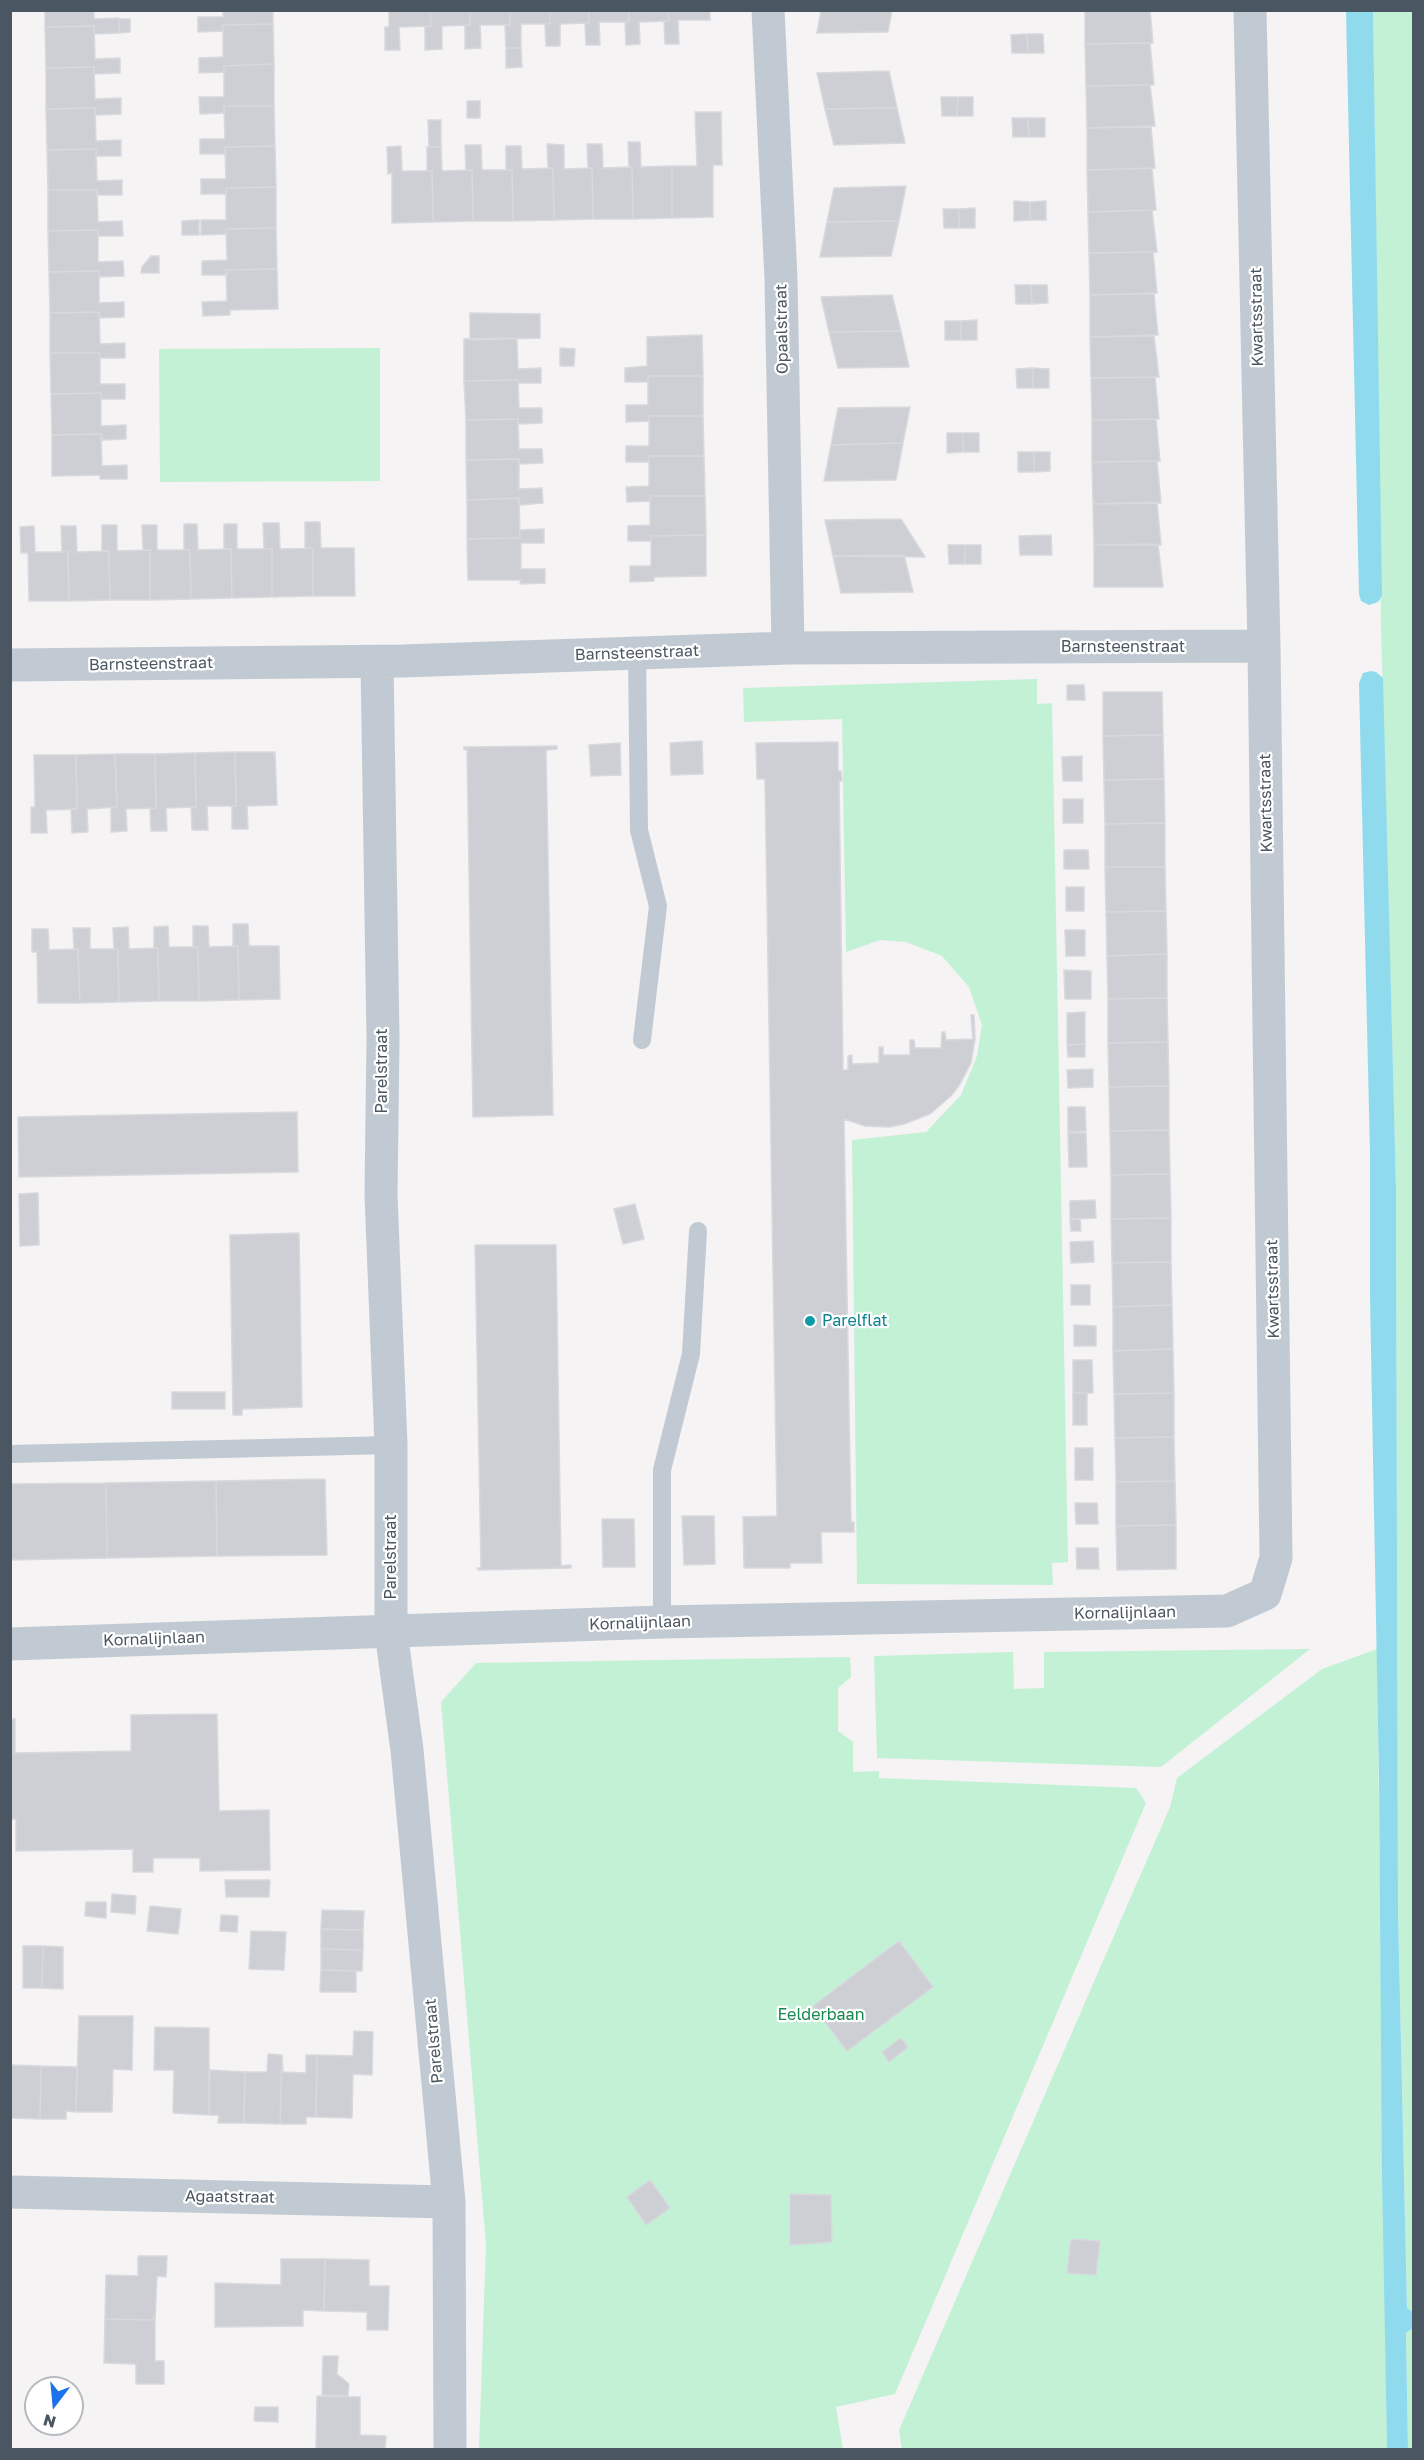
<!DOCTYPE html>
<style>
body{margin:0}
#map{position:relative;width:1424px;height:2460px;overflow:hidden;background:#f5f3f3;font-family:"Golos Text",sans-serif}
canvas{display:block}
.frame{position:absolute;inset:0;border:12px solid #4a5661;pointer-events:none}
.north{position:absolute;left:24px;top:2376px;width:60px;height:60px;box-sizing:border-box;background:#fff;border:2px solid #b7bbc0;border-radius:50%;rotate:196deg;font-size:16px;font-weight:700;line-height:24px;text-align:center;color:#4a5661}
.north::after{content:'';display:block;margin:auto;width:21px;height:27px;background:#1a73e8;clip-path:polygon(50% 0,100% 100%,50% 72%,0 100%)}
</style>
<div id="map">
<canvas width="1424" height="2460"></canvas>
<div class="frame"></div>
<div class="north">N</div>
</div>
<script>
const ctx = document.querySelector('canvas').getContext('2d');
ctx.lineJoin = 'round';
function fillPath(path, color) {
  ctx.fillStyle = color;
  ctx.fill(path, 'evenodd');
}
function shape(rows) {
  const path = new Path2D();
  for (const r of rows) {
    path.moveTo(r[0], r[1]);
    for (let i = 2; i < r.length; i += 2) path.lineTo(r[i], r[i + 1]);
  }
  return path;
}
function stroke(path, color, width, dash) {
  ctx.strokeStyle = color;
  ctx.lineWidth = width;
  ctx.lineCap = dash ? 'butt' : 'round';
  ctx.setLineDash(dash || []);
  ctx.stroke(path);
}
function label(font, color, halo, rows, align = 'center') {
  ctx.font = font + ' "Golos Text",sans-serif';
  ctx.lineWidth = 4.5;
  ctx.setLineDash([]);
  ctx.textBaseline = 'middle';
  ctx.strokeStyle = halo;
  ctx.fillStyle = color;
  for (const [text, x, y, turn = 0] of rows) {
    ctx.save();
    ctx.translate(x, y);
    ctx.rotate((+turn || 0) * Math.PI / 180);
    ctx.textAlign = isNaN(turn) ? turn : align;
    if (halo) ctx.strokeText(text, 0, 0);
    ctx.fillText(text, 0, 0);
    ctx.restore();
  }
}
const green = shape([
 [1373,11,1414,11,1413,2313,1407,2308,1398,1911,1396,1189,1381,625],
 [380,348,380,481,160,482,159,349],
 [1037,679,1037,704,1052,703,1068,1562,1052,1563,1053,1585,857,1584,852,1140,926,1132,961,1095,977,1056,982,1025,969,987,942,956,906,942,880,940,846,952,842,719,744,722,743,688],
 [1310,1649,1161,1767,877,1758,874,1656,1013,1652,1014,1689,1044,1688,1044,1652],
 [1377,1649,1387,2449,902,2450,899,2430,1170,1807,1177,1778,1322,1669],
 [850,1657,851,1677,838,1688,838,1731,853,1742,853,1772,879,1771,879,1778,1136,1788,1146,1803,895,2394,836,2407,843,2449,479,2449,486,2245,441,1702,476,1663],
 [1413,2328,1413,2449,1408,2449,1406,2333]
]);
const water = shape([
 [1346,11,1373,11,1382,596,1378,602,1369,605,1361,601,1359,594],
 [1371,671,1376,672,1383,678,1396,1189,1398,1911,1407,2308,1414,2313,1413,2328,1406,2333,1408,2450,1387,2449,1382,2171,1379,1779,1370,1297,1370,1153,1359,683,1363,673]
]);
const building = shape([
 [45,10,94,10,94,19,119,18,119,33,94,34,94,26,45,27,45,10],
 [223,10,273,10,273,24,223,25,223,31,198,32,198,17,223,17,223,10],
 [389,10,430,10,431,26,399,27,400,50,385,50,385,27,389,27,389,10],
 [430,10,470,10,470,25,442,26,442,49,425,50,425,27,431,26,430,10],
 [470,10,510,10,510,25,480,25,481,48,465,49,465,25,470,25,470,10],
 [510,10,550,10,550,24,521,24,521,48,506,48,505,25,510,25,510,10],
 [550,10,589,10,589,23,560,24,560,46,546,46,545,24,550,24,550,10],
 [589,10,629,10,629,22,599,22,600,45,586,45,585,23,589,23,589,10],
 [629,10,668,10,669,21,639,22,640,44,626,45,625,22,629,22,629,10],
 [668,10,710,10,710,20,678,20,679,44,665,44,664,21,669,21,668,10],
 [821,10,892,10,888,32,817,33,821,10],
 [1085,10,1150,10,1153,43,1085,44,1085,10],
 [119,19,130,19,130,32,119,33,119,19],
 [273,24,274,64,224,66,224,72,199,73,199,58,223,57,223,25,273,24],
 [94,26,95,59,120,58,120,73,94,74,94,67,46,68,45,27,94,26],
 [1027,34,1028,53,1012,53,1011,35,1027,34],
 [1027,34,1043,34,1044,53,1028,53,1027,34],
 [1150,43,1154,85,1086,86,1085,44,1150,43],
 [506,48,521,48,522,67,506,68,506,48],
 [274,64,274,106,224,106,224,113,200,114,199,97,224,97,224,66,274,64],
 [94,67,95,99,121,98,121,114,95,115,95,108,46,109,46,68,94,67],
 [889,71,897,108,825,109,817,73,889,71],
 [1150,85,1155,126,1087,128,1086,86,1150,85],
 [941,97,958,97,957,116,942,116,941,97],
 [958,97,973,97,973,116,957,116,958,97],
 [467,101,480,101,480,118,467,118,467,101],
 [224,106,274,106,275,146,225,147,226,154,200,154,200,139,225,139,224,106],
 [95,108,96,141,121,140,121,156,96,156,96,149,47,150,46,109,95,108],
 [897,108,905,143,834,145,825,109,897,108],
 [695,112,721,112,722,165,713,165,713,217,672,218,672,166,697,166,695,112],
 [1012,118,1028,118,1029,137,1013,137,1012,118],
 [1028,118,1045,118,1045,137,1029,137,1028,118],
 [428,120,441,120,441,147,429,147,428,120],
 [1151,127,1155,168,1087,170,1087,128,1151,127],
 [628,142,640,142,641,167,672,166,672,218,633,219,632,167,629,167,628,142],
 [547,144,564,145,564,169,592,168,593,219,554,220,553,168,548,168,547,144],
 [587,144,602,144,603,168,632,167,633,219,593,219,592,168,588,168,587,144],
 [465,145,481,145,482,170,512,170,513,221,473,221,472,170,466,170,465,145],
 [275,146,276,187,226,188,226,194,201,194,201,179,226,179,225,147,275,146],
 [401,146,402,171,432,171,433,222,392,223,392,173,388,174,387,147,401,146],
 [506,146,521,146,522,169,553,168,554,220,513,221,512,170,506,170,506,146],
 [427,147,441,147,442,171,472,170,473,221,433,222,432,171,427,171,427,147],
 [96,149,97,181,122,180,122,195,97,195,97,190,48,190,47,150,96,149],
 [1152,168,1156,210,1088,212,1087,170,1152,168],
 [906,186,899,221,827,222,834,188,906,186],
 [276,187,276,228,226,229,226,234,201,235,201,220,226,220,226,188,276,187],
 [48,190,97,190,98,222,122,221,123,236,98,236,98,230,48,231,48,190],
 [1014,201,1030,202,1030,220,1014,221,1014,201],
 [1046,201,1046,220,1030,220,1030,202,1046,201],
 [975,208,975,228,959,228,959,209,975,208],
 [943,209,959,209,959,228,944,228,943,209],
 [1152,210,1157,252,1089,253,1088,212,1152,210],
 [199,220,199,235,182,235,182,221,199,220],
 [899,221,891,256,820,257,827,222,899,221],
 [276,228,277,269,226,270,227,275,202,275,202,261,227,260,226,229,276,228],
 [98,230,98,262,123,261,124,276,99,277,99,271,49,272,48,231,98,230],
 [1153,252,1157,293,1090,295,1089,253,1153,252],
 [151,256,159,256,159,273,141,273,142,267,151,256],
 [277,269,278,309,230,310,230,315,203,316,202,302,227,301,226,270,277,269],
 [99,271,99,303,124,302,124,317,100,318,99,312,50,313,49,272,99,271],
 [1015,285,1031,285,1032,304,1016,304,1015,285],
 [1031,285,1047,285,1048,303,1032,304,1031,285],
 [1154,294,1158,335,1090,337,1090,295,1154,294],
 [892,295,901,331,829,332,821,297,892,295],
 [99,312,100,344,125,343,125,358,100,358,100,353,50,353,50,313,99,312],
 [470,313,540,314,540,338,470,340,470,313],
 [977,320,977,340,961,340,961,321,977,320],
 [945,321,961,321,961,340,945,340,945,321],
 [901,331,909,367,838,368,829,332,901,331],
 [702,335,703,376,648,376,648,382,625,382,625,368,647,366,647,337,702,335],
 [1154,336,1159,377,1091,378,1090,337,1154,336],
 [517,338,518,369,541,368,541,383,518,383,518,380,464,381,464,339,517,338],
 [560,348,575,349,574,366,560,366,560,348],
 [50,353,100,353,100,384,125,384,125,399,101,399,101,393,51,394,50,353],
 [1033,368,1049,369,1049,388,1033,388,1033,368],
 [1033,368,1033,388,1017,388,1016,369,1033,368],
 [648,376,703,376,703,416,649,416,649,421,626,422,626,405,648,405,648,376],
 [1155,377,1159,419,1092,420,1091,378,1155,377],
 [518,380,519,408,542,408,542,423,518,424,518,419,466,420,464,381,518,380],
 [101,393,101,426,126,425,126,439,102,440,101,434,52,435,51,394,101,393],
 [910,407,903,443,831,445,838,408,910,407],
 [649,416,703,416,704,456,649,456,649,462,626,462,626,446,649,446,649,416],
 [518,419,519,449,542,449,543,463,519,464,519,459,466,460,466,420,518,419],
 [1156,419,1160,461,1092,462,1092,420,1156,419],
 [947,433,963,433,963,452,947,453,947,433],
 [963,433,979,433,979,452,963,452,963,433],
 [101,434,102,466,127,465,127,479,100,479,100,475,52,476,52,435,101,434],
 [903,443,896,480,824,481,831,445,903,443],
 [1018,452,1034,452,1034,472,1018,472,1018,452],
 [1034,452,1050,452,1050,471,1034,472,1034,452],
 [649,456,704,456,705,496,650,496,650,501,627,502,626,487,649,486,649,456],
 [519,459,519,489,542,488,543,503,520,505,519,498,467,500,466,460,519,459],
 [1157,461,1161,503,1093,504,1092,462,1157,461],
 [650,496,705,496,706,535,651,536,651,541,628,541,628,526,650,525,650,496],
 [519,498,520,538,467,539,467,500,519,498],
 [1157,502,1161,545,1094,545,1093,504,1157,502],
 [901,519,925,557,833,556,825,520,901,519],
 [305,522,320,522,321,548,354,548,355,596,313,596,313,548,305,548,305,522],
 [263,523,279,523,280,549,313,548,313,596,272,597,272,549,264,549,263,523],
 [184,524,197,524,198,550,231,549,232,598,191,599,190,550,184,550,184,524],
 [224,524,237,524,237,549,272,549,272,597,232,598,231,549,224,549,224,524],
 [102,525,117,525,117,551,150,550,150,600,110,600,109,551,102,551,102,525],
 [142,525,157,525,157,550,190,550,191,599,150,600,150,550,143,550,142,525],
 [34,526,35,552,68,552,69,601,29,601,28,553,21,553,20,527,34,526],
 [61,526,76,526,77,552,109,551,110,600,69,601,68,552,62,552,61,526],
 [544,529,544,543,521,543,521,569,545,569,545,583,520,584,521,580,468,580,467,539,520,538,520,530,544,529],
 [706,535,706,576,654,577,654,581,630,582,630,566,651,566,651,536,706,535],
 [1051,535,1052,555,1020,555,1019,536,1051,535],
 [1158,544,1163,587,1094,587,1094,545,1158,544],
 [948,545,965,545,965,564,949,564,948,545],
 [965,545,981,545,981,564,965,564,965,545],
 [904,555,913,592,841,593,833,556,904,555],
 [1067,685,1084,685,1085,700,1067,700,1067,685],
 [1103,692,1162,692,1163,735,1103,736,1103,692],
 [1163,735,1164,779,1104,780,1103,736,1163,735],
 [702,741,703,774,671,775,670,743,702,741],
 [838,742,838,771,841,771,842,781,839,781,843,1070,848,1070,848,1056,852,1055,852,1064,879,1063,879,1047,883,1047,883,1055,910,1055,910,1040,914,1040,915,1048,941,1048,942,1032,945,1032,946,1040,973,1039,971,1015,974,1015,975,1039,971,1063,960,1084,952,1095,930,1114,904,1124,890,1127,865,1126,844,1119,851,1522,854,1522,854,1532,821,1532,822,1563,790,1563,790,1568,744,1568,743,1517,777,1516,765,779,757,779,756,743,838,742],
 [620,743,621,775,591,776,589,745,620,743],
 [557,746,557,749,546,750,553,1115,473,1117,467,749,464,750,464,747,557,746],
 [235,752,275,752,277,805,247,806,248,829,232,829,232,806,236,806,235,752],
 [235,752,236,806,207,806,208,830,192,830,191,807,196,807,195,753,235,752],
 [195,753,196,807,166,808,167,831,151,831,150,808,156,808,155,754,195,753],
 [115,754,155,754,156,808,126,809,127,831,111,832,111,808,117,807,115,754],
 [115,754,117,807,87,809,88,832,72,833,71,809,77,809,76,755,115,754],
 [34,755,76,755,77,809,46,810,47,833,31,833,31,807,35,807,34,755],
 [1082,756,1082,781,1063,781,1062,757,1082,756],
 [1164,779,1165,823,1105,824,1104,780,1164,779],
 [1063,799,1083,799,1083,823,1063,823,1063,799],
 [1165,823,1165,867,1105,867,1105,824,1165,823],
 [1064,850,1088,850,1089,869,1064,869,1064,850],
 [1105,867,1165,867,1166,911,1106,912,1105,867],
 [1066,887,1084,887,1084,911,1066,911,1066,887],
 [1166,911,1167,954,1107,956,1106,912,1166,911],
 [233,924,248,924,249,946,279,946,280,999,239,1000,238,946,233,947,233,924],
 [168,926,169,947,198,947,199,1001,159,1001,158,948,154,948,154,927,168,926],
 [193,926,208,926,209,947,238,946,239,1000,199,1001,198,947,193,947,193,926],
 [128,927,129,949,158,948,159,1001,119,1002,118,949,114,949,113,928,128,927],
 [73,928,90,928,90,949,118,949,119,1002,80,1003,78,949,74,949,73,928],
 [32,929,48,929,49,950,78,949,80,1003,38,1003,37,952,32,952,32,929],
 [1065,930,1085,930,1085,956,1066,956,1065,930],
 [1167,954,1167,998,1108,999,1107,956,1167,954],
 [1064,970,1091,971,1091,999,1065,999,1064,970],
 [1167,998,1168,1042,1108,1043,1108,999,1167,998],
 [1085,1012,1085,1044,1067,1045,1067,1013,1085,1012],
 [1168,1042,1169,1086,1109,1087,1108,1043,1168,1042],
 [1085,1044,1085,1057,1068,1057,1067,1045,1085,1044],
 [1093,1069,1093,1087,1068,1088,1067,1070,1093,1069],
 [1169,1086,1169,1130,1110,1131,1109,1087,1169,1086],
 [1068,1107,1085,1107,1086,1131,1068,1132,1068,1107],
 [297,1112,298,1172,19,1177,18,1117,297,1112],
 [1169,1130,1170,1174,1111,1175,1110,1131,1169,1130],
 [1068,1133,1086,1133,1087,1167,1069,1167,1068,1133],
 [1170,1174,1171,1218,1111,1219,1111,1175,1170,1174],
 [38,1193,39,1245,20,1246,19,1194,38,1193],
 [1095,1200,1096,1218,1070,1219,1070,1201,1095,1200],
 [635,1204,644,1239,623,1244,614,1209,635,1204],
 [1171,1218,1171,1262,1112,1263,1111,1219,1171,1218],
 [1080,1219,1081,1231,1071,1231,1070,1220,1080,1219],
 [299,1233,302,1407,242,1409,242,1415,233,1415,230,1235,299,1233],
 [1093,1241,1094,1262,1071,1263,1070,1242,1093,1241],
 [475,1245,556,1245,561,1566,571,1565,571,1568,478,1570,477,1568,481,1568,475,1245],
 [1171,1262,1172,1305,1113,1307,1112,1263,1171,1262],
 [1071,1285,1090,1285,1090,1305,1071,1305,1071,1285],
 [1172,1305,1173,1349,1113,1351,1113,1307,1172,1305],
 [1074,1325,1096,1326,1096,1346,1074,1346,1074,1325],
 [1173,1349,1174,1393,1114,1394,1113,1351,1173,1349],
 [1073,1360,1092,1360,1093,1393,1073,1393,1073,1360],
 [172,1392,225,1392,225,1409,172,1409,172,1392],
 [1073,1393,1087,1393,1087,1425,1073,1425,1073,1393],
 [1174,1393,1174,1437,1115,1438,1114,1394,1174,1393],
 [1174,1437,1175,1481,1116,1482,1115,1438,1174,1437],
 [1075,1448,1093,1448,1093,1480,1075,1480,1075,1448],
 [325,1479,327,1555,217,1556,216,1481,325,1479],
 [216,1481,217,1556,107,1558,106,1483,216,1481],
 [1175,1481,1176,1525,1116,1526,1116,1482,1175,1481],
 [106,1483,107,1558,10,1560,10,1484,106,1483],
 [1075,1503,1097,1503,1098,1524,1076,1524,1075,1503],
 [682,1516,714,1516,715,1564,684,1565,682,1516],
 [602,1519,634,1519,635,1567,603,1567,602,1519],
 [1176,1525,1176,1569,1117,1570,1116,1526,1176,1525],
 [1076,1548,1098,1548,1099,1569,1077,1569,1076,1548],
 [217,1714,219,1811,269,1810,270,1870,200,1871,200,1858,153,1858,153,1872,133,1872,133,1849,16,1851,16,1819,10,1819,10,1719,15,1719,15,1753,131,1751,131,1715,217,1714],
 [225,1880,270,1880,269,1897,226,1897,225,1880],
 [112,1894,136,1896,135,1914,111,1912,112,1894],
 [86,1902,106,1902,106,1918,85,1916,86,1902],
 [150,1906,181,1909,178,1934,147,1931,150,1906],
 [322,1910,364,1911,363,1930,321,1929,322,1910],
 [221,1915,238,1916,237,1932,220,1931,221,1915],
 [321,1929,363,1930,363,1950,321,1949,321,1929],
 [251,1931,286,1932,284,1970,249,1969,251,1931],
 [899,1941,933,1987,847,2051,813,2006,899,1941],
 [23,1946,43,1946,42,1988,23,1988,23,1946],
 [43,1946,63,1947,63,1989,42,1988,43,1946],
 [321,1949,363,1950,362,1971,321,1970,321,1949],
 [321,1970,356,1971,356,1992,320,1992,321,1970],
 [79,2016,133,2016,132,2070,113,2069,112,2112,76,2112,79,2016],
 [155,2027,209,2028,209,2115,173,2113,174,2070,154,2070,155,2027],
 [354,2031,373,2032,372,2075,353,2074,352,2118,316,2117,317,2055,353,2056,354,2031],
 [901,2038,908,2047,889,2062,882,2052,901,2038],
 [268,2054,282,2055,280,2124,244,2123,245,2072,267,2072,268,2054],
 [282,2055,283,2072,306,2073,306,2055,317,2055,316,2117,306,2117,306,2124,280,2124,282,2055],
 [10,2065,41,2066,40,2119,10,2118,10,2065],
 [41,2066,77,2067,76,2112,66,2111,66,2119,40,2119,41,2066],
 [210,2070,245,2072,244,2123,218,2123,219,2115,209,2115,210,2070],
 [650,2180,670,2208,646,2225,627,2197,650,2180],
 [790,2194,831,2195,832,2242,790,2245,790,2194],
 [1071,2239,1100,2241,1096,2275,1067,2273,1071,2239],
 [138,2256,167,2256,166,2277,157,2276,155,2320,105,2319,106,2275,138,2276,138,2256],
 [281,2259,325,2259,324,2311,303,2310,303,2326,215,2327,215,2283,281,2285,281,2259],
 [325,2259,369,2260,369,2286,389,2286,388,2330,367,2330,367,2312,324,2311,325,2259],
 [105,2319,155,2320,155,2361,164,2361,164,2384,136,2384,136,2364,104,2363,105,2319],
 [323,2356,338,2356,337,2374,349,2384,348,2396,322,2395,323,2356],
 [317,2396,360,2397,360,2435,386,2436,385,2450,316,2450,317,2396],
 [255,2407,278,2407,278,2422,254,2421,255,2407]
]);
const service = shape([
 [637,653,639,830,658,906,642,1040],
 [10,1454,391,1445],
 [662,1622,662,1470,691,1354,698,1231]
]);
const minor = shape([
 [768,10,781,279,788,648],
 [377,662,383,1039,381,1195,391,1445,391,1632,407,1750,449,2202,450,2450],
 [10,665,402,661,788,648,1264,646],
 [10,1644,662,1622,1227,1611,1265,1594,1276,1558,1264,646,1250,10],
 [10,2192,449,2202]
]);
const markers = [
 [810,1321,6,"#0f9aa8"]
];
const streetNames = [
 ["Kwartsstraat",1257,317,-91],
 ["Opaalstraat",782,329,-91],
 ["Barnsteenstraat",1123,647],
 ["Barnsteenstraat",637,653,-2],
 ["Barnsteenstraat",151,664,-1],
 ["Kwartsstraat",1266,803,-91],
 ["Parelstraat",382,1071,-90],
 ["Kwartsstraat",1273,1289,-91],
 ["Parelstraat",391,1557,-90],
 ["Kornalijnlaan",1125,1613,-1],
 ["Kornalijnlaan",640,1623,-2],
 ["Kornalijnlaan",154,1639,-2],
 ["Parelstraat",434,2041,-95],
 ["Agaatstraat",230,2197,1]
];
const cultureNames = [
 ["Parelflat",822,1321]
];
const parkNames = [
 ["Eelderbaan",821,2015]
];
fillPath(green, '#c3f1d5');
fillPath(water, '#90daee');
fillPath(building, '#cdcfd5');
stroke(building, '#d7d9de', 1.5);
stroke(service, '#c1cad2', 18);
stroke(minor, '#c1cad2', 33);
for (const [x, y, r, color] of markers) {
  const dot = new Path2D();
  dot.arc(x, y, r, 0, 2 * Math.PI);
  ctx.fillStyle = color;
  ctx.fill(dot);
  stroke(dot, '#fff', 2);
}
label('16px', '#4a5661', '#fff', streetNames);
label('16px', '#0d838f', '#fff', cultureNames, 'left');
label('16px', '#17864f', '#fff', parkNames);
</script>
